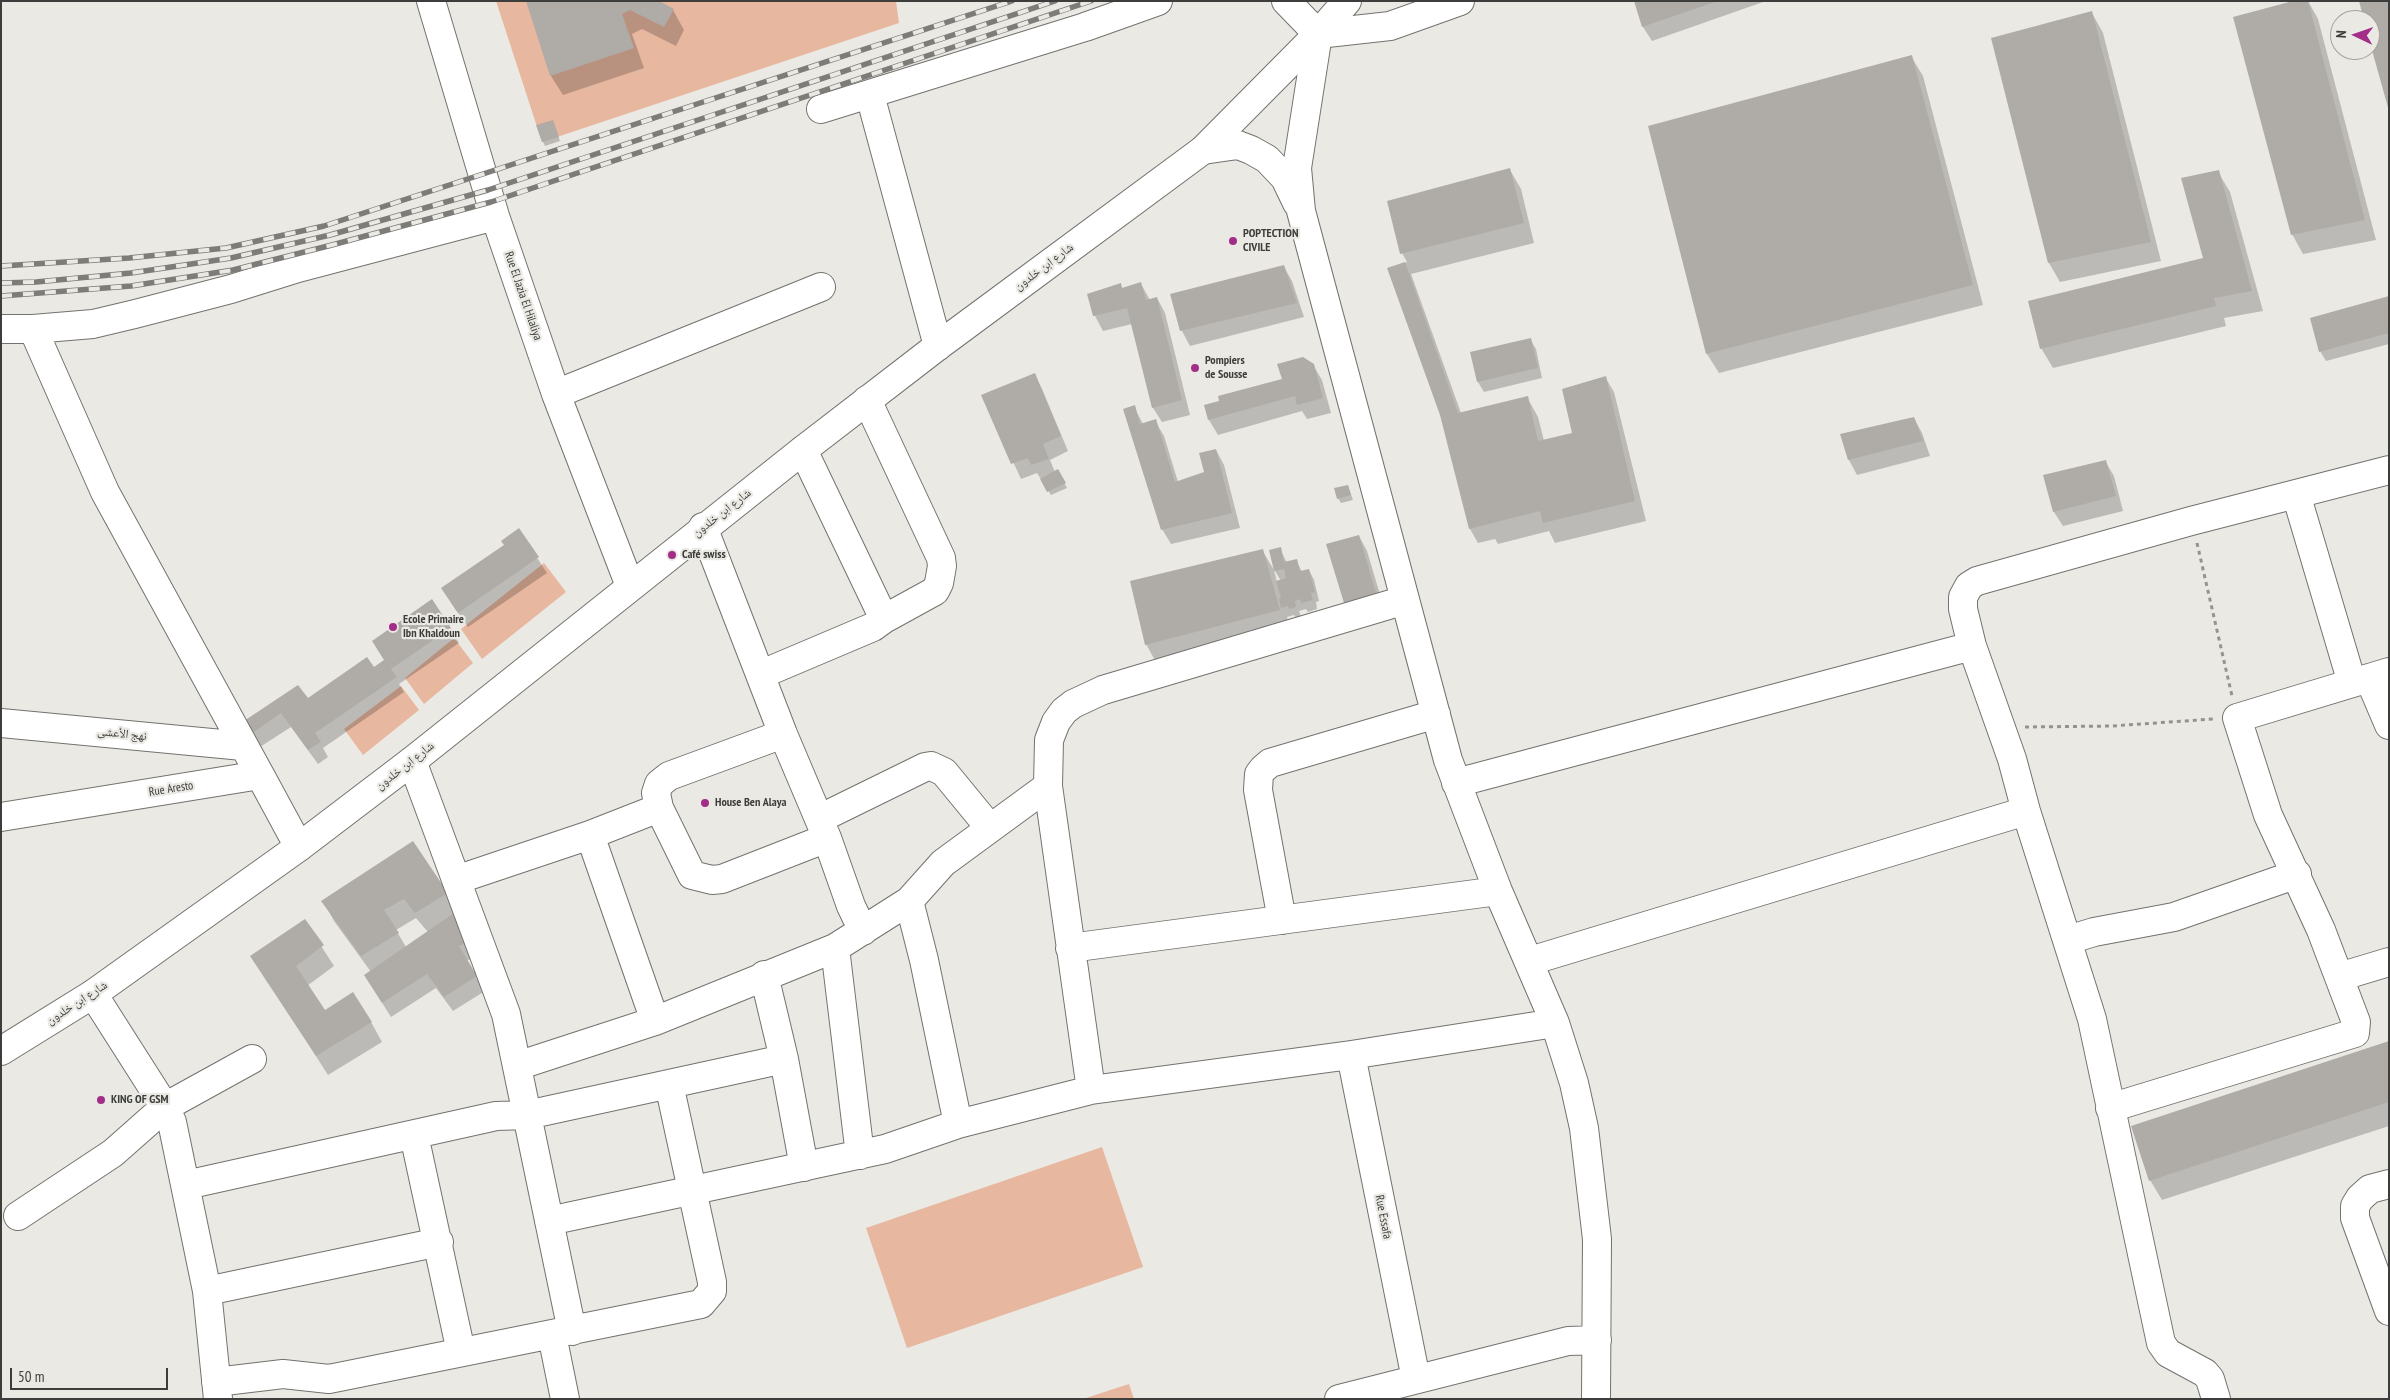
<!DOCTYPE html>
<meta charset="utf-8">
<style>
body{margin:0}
#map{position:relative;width:2390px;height:1400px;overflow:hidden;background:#eae9e4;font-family:"PT Sans Narrow",sans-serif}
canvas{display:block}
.frame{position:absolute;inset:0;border:2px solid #3d3d3b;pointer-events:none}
.north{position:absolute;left:2330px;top:10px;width:50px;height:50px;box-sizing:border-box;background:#eae9e4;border:1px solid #a5a4a0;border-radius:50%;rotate:273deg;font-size:14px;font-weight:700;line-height:20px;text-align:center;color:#3d3d3b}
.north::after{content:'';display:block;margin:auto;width:18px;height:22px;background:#a22e89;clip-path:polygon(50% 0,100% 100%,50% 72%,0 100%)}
.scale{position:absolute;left:10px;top:1368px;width:158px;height:22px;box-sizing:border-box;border:2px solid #3d3d3b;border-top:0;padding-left:6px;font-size:15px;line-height:18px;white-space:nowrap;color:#3d3d3b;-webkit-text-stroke:4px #eae9e4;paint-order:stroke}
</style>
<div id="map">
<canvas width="2390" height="1400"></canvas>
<div class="frame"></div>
<div class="north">N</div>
<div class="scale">50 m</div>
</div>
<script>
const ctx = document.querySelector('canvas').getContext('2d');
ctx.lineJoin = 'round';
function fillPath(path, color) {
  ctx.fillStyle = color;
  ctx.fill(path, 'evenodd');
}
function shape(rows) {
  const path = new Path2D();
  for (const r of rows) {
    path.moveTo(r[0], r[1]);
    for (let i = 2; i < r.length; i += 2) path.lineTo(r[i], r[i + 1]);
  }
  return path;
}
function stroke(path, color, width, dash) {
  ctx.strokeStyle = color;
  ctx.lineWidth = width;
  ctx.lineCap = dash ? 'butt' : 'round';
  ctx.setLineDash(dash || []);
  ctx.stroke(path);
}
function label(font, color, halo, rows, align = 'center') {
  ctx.font = font + ' "PT Sans Narrow","Noto Naskh Arabic",sans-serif';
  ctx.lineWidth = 4.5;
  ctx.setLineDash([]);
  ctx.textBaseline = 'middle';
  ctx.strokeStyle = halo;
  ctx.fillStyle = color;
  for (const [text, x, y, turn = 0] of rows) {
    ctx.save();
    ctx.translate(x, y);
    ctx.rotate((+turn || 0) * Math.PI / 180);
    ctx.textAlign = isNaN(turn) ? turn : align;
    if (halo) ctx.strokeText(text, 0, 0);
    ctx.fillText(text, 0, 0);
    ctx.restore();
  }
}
const green = shape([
 [496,1,896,1,899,23,542,142],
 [544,563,566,592,482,659,461,629],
 [454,638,473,663,424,704,405,678],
 [401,686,419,710,363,755,344,729],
 [1102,1147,1143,1267,907,1348,866,1228],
 [1129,1384,1134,1399,1083,1399]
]);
const shadow = shape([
 [528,1,673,10,684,30,676,46,642,29,632,34,644,68,563,95,551,76],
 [1635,1,1766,1,1652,41,1643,27],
 [2308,1,2318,19,2376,240,2303,254,2292,234],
 [2092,13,2103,33,2161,261,2060,282,2049,263],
 [1911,56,1923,76,1983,305,1719,373,1707,354,1649,127],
 [553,121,560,141,545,146,543,142],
 [1510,170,1521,189,1534,243,1411,274,1461,413,1527,397,1538,417,1544,441,1574,434,1605,377,1614,392,1646,521,1555,543,1549,531,1498,544,1495,539,1478,543,1470,529,1441,415,1389,269,1407,262,1402,253],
 [2218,172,2230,192,2263,311,2224,318,2226,326,2053,368,2041,348,2204,258],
 [1284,267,1292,281,1304,317,1190,346,1182,331,1172,295],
 [1141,284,1150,300,1157,298,1165,313,1190,415,1162,422,1153,408,1132,324,1103,331,1095,316,1088,294,1120,285,1123,289],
 [2389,297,2389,344,2326,361,2320,351],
 [1530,339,1536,349,1542,378,1484,392,1478,382,1471,353],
 [1313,365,1322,380,1331,413,1307,419,1302,411,1218,435,1209,420,1205,406,1283,380],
 [1034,374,1042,389,1068,451,1050,460,1055,472,1058,471,1067,488,1051,495,1037,473,1021,479,983,396],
 [1134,407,1143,424,1155,421,1164,436,1178,482,1206,473,1216,450,1224,465,1240,528,1171,544,1162,529],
 [1914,418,1922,433,1930,456,1857,475,1849,460,1841,435],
 [2105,461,2114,476,2123,511,2063,526,2054,512,2045,476],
 [1348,486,1353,500,1341,503,1338,498],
 [519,530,547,573,468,627,451,603],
 [1359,536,1367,551,1384,608,1353,617,1345,602],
 [1280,549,1287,563,1296,560,1302,572,1309,570,1314,580,1319,601,1316,602,1317,609,1308,612,1306,609,1299,611,1301,617,1296,618,1294,615,1287,617,1290,630,1157,664,1146,644,1262,550,1274,570,1277,582,1281,581,1275,571],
 [450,628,459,643,399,684,404,692,323,748,328,757,318,764,291,727,260,747,246,722,307,700,374,668],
 [447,893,479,955,466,961,485,991,453,1011,436,988,391,1017,374,990,371,972,334,921,323,901],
 [416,918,428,932,406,947,396,930],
 [305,921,334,966,307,986,325,1011,371,1022,382,1042,328,1075,252,956],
 [2389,1043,2389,1126,2162,1200,2150,1180]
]);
const building = shape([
 [526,1,659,1,674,9,664,27,630,10,622,14,634,48,550,76],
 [1634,1,1715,1,1715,2,1642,27],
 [2293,1,2308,1,2365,220,2291,235,2233,17],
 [2359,1,2389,1,2389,111,2370,43,2370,20,2364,20],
 [2092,11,2151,242,2048,263,1991,38],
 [1912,55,1973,285,1706,354,1648,126],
 [553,120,559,137,542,142,536,125],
 [1510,168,1524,223,1400,254,1387,201],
 [2219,170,2252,291,2214,298,2216,306,2040,349,2028,301,2203,258,2181,178],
 [1405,262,1458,413,1528,396,1538,441,1572,433,1562,389,1606,376,1635,501,1543,523,1540,511,1469,529,1440,415,1387,268],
 [1284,265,1297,303,1180,331,1170,294],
 [1141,282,1146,300,1157,297,1182,400,1152,408,1127,308,1093,316,1087,294,1121,283,1122,288],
 [2389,296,2389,333,2319,352,2310,318],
 [1531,338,1538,368,1477,382,1470,352],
 [1303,357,1314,364,1323,398,1297,405,1295,396,1208,420,1204,405,1219,401,1218,396,1282,379,1277,364],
 [1035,373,1061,436,1043,444,1049,459,1031,465,1028,458,1011,464,981,395],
 [1135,405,1140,424,1156,419,1175,482,1204,472,1199,453,1216,449,1232,513,1161,530,1123,409],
 [1914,417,1923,441,1848,460,1840,434],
 [2106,460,2116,496,2053,512,2043,475],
 [1058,469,1066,483,1047,492,1040,479],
 [1348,485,1351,495,1337,499,1334,488],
 [519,528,539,557,458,613,441,588,504,545,501,541],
 [1359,535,1376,593,1344,603,1326,544],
 [1281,547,1284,562,1297,559,1300,571,1309,569,1315,592,1311,593,1313,600,1301,603,1300,599,1295,601,1296,607,1289,609,1288,606,1281,608,1279,599,1281,598,1276,581,1286,578,1284,569,1274,571,1269,550],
 [1263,549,1280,610,1145,645,1130,581],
 [432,599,451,628,391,669,397,677,315,733,321,742,308,750,281,713,251,734,244,721,298,685,308,698,367,657,374,667,384,660,372,641],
 [413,841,448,893,415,913,404,899,384,910,399,933,361,956,321,901],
 [454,913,472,940,459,946,477,976,444,997,427,974,382,1003,364,975],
 [305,919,324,945,296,966,325,1010,353,992,372,1022,316,1056,250,956],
 [2389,1041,2389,1102,2149,1181,2131,1126]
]);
const path = shape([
 [2197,543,2232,696],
 [2025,727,2112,726,2213,719]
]);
const minor = shape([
 [431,1,495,216,556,394,630,586],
 [1286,1,1318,34,1297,168,1301,211,1448,760,1498,891,1555,1023,1574,1083,1584,1128,1597,1239,1596,1399],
 [870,95,938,346],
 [821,109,1085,27,1158,1],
 [1203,150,1238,145,1251,150,1267,159,1285,178,1297,203],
 [1,329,33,329,105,492,260,775],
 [33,329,93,324,135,314,231,289,298,268,495,216],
 [556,394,821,287],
 [867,400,941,558,942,566,939,583,935,591,884,619],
 [2296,494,2352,683],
 [703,527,783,734,827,838,851,906,863,931],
 [762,674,873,627,884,619,803,450],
 [2369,678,2389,725],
 [1,723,243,746],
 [412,761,506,1014,572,1331],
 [1456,783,1972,646],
 [659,808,692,875,712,880,722,879,827,838],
 [1,817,260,775,299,847],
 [819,819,925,767,931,766,944,772,990,828],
 [590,835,655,1021],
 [456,880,590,835,659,808,656,793,659,784,669,776,783,734],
 [1282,920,1258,790,1259,774,1263,769,1270,763,1436,714],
 [2068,940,2094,932,2174,917,2297,874],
 [835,948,860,1155],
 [1070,948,1498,891],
 [1530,961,2026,811],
 [764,975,784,1059,804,1167],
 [2339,977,2389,962],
 [93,994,165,1107,172,1122,207,1291,218,1399],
 [1351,1055,1416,1379],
 [517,1066,655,1021,835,948,909,901,943,863,1048,786],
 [1091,1090,1048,786,1049,740,1056,722,1064,711,1073,704,1103,690,1405,600],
 [2110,1108,2355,1033,2356,1022,2321,930,2268,815,2237,718,2389,672],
 [958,1124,1091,1090,1351,1055,1555,1023],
 [414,1135,461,1352],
 [2389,1184,2370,1189,2360,1198,2355,1206,2355,1218,2389,1311],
 [186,1185,496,1116,527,1115,784,1059],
 [18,1216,113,1153,165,1107,252,1059],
 [549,1221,885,1149,958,1124,924,960,909,901],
 [207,1291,439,1242],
 [552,1335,565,1399],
 [216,1382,283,1374,329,1379,701,1304,712,1291,712,1282,669,1084],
 [1339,1399,1568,1341,1597,1340],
 [2216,1399,2210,1379,2205,1373,2168,1353,2161,1343,2092,1019,2026,811,2012,759,1972,646,1963,609,1963,597,1969,586,1977,581,2191,521,2389,470]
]);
const major = shape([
 [1318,34,1390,26,1460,1],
 [1,1051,93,994,299,847,412,761,803,450,938,346,1203,150,1318,34,1347,1]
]);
const rail = shape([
 [1,266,129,258,226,248,324,226,1012,1],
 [1,283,36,282,131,273,231,258,330,235,488,190,1055,1],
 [1,296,131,286,233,270,332,245,491,202,1091,1]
]);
const markers = [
 [1233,241,5,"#a22e89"],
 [1195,368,5,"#a22e89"],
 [672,555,5,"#a22e89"],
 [393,627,5,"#a22e89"],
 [705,803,5,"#a22e89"],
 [101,1100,5,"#a22e89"]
];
const poiNames = [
 ["POPTECTION",1243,234],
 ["CIVILE",1243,248],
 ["Pompiers",1205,361],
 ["de Sousse",1205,375],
 ["Café swiss",682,555],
 ["Ecole Primaire",403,620],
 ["Ibn Khaldoun",403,634],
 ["House Ben Alaya",715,803],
 ["KING OF GSM",111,1100]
];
const streetNames = [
 ["شارع ابن خلدون",1044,267,-37],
 ["Rue El Jazia El Hilaliya",523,296,71],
 ["شارع ابن خلدون",722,513,-38],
 ["نهج الأعشى",122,734,6],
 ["شارع ابن خلدون",405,766,-38],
 ["Rue Aresto",171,789,-9],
 ["شارع ابن خلدون",77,1003,-33],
 ["Rue Essafa",1383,1217,79]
];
fillPath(green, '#e7b79f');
fillPath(shadow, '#0003');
fillPath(building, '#afaba7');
stroke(minor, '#74726e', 30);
stroke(major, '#74726e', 30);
stroke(path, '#949390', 3, [4, 4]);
stroke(minor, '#fff', 28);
stroke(major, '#fff', 28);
stroke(rail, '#7d7c79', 5.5);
stroke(rail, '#eae9e4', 4, [11]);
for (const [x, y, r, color] of markers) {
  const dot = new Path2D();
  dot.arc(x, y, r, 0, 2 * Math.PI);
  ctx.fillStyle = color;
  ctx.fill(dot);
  stroke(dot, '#eae9e4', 2);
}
label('bold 12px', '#3d3d3b', '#eae9e4', poiNames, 'left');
label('12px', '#3d3d3b', '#eae9e4', streetNames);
</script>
